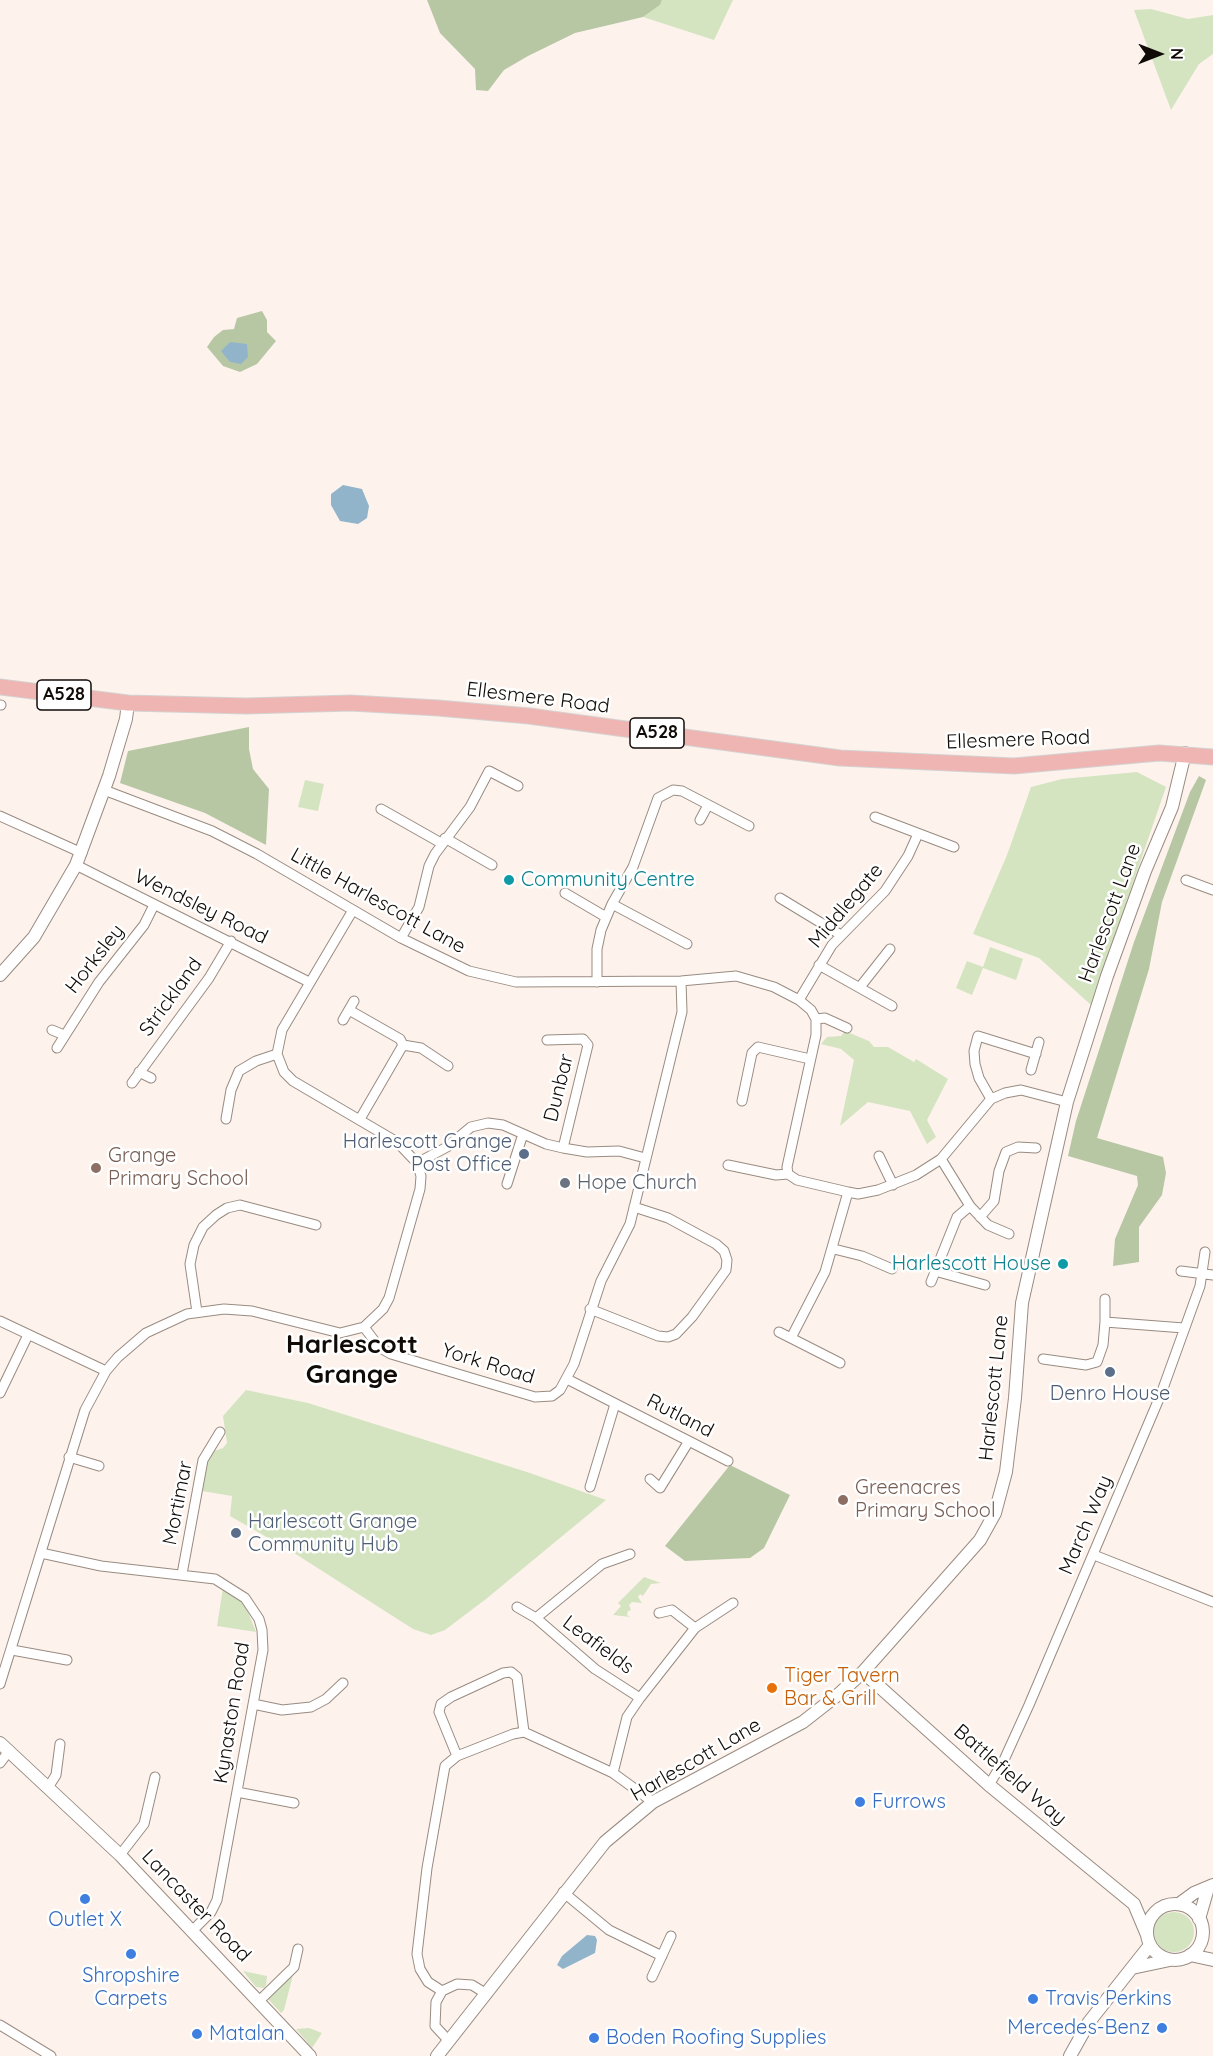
<!DOCTYPE html>
<style>
body{margin:0}
#map{position:relative;width:1213px;height:2056px;overflow:hidden;background:#fdf3ec;font-family:Quicksand,sans-serif}
canvas{display:block}
.north{position:absolute;left:1129px;top:24px;width:60px;height:60px;-webkit-text-stroke:4px #fff;paint-order:stroke;rotate:90deg;font-size:16px;font-weight:700;line-height:24px;text-align:center;color:#100b07}
.north::after{content:'';display:block;margin:auto;width:21px;height:27px;background:#100b07;clip-path:polygon(50% 0,100% 100%,50% 72%,0 100%)}
</style>
<div id="map">
<canvas width="1213" height="2056"></canvas>
<div class="north">N</div>
</div>
<script>
const ctx = document.querySelector('canvas').getContext('2d');
ctx.lineJoin = 'round';
function fillPath(path, color) {
  ctx.fillStyle = color;
  ctx.fill(path, 'evenodd');
}
function shape(rows) {
  const path = new Path2D();
  for (const r of rows) {
    if (r.length === 3) {
      path.moveTo(r[0] + r[2], r[1]);
      path.arc(r[0], r[1], r[2], 0, 2 * Math.PI);
      continue;
    }
    path.moveTo(r[0], r[1]);
    for (let i = 2; i < r.length; i += 2) path.lineTo(r[i], r[i + 1]);
  }
  return path;
}
function stroke(path, color, width, dash) {
  ctx.strokeStyle = color;
  ctx.lineWidth = width;
  ctx.lineCap = dash ? 'butt' : 'round';
  ctx.setLineDash(dash || []);
  ctx.stroke(path);
}
function label(font, color, halo, rows, align = 'center') {
  ctx.font = font + ' Quicksand,sans-serif';
  ctx.lineWidth = 5;
  ctx.setLineDash([]);
  ctx.textBaseline = 'middle';
  ctx.strokeStyle = halo;
  ctx.fillStyle = color;
  for (const [text, x, y, turn = 0] of rows) {
    ctx.save();
    ctx.translate(x, y);
    ctx.rotate((+turn || 0) * Math.PI / 180);
    ctx.textAlign = isNaN(turn) ? turn : align;
    if (halo) ctx.strokeText(text, 0, 0);
    ctx.fillText(text, 0, 0);
    ctx.restore();
  }
}
const green = shape([
 [662,0,733,0,714,40,643,17,660,5],
 [1151,9,1188,19,1213,15,1213,54,1199,64,1171,110,1134,10],
 [1137,772,1166,787,1091,1005,1039,958,973,934,1007,855,1031,787,1062,779],
 [305,780,324,784,318,811,298,807],
 [990,947,1023,959,1016,980,983,968,972,995,956,988,967,961,983,967],
 [845,1031,869,1041,874,1047,888,1047,914,1062,916,1059,948,1079,927,1120,936,1137,927,1144,910,1111,868,1102,840,1126,854,1060,841,1049,821,1044,827,1037,841,1036],
 [246,1390,308,1403,530,1473,606,1500,486,1599,445,1630,431,1635,413,1629,291,1551,230,1516,232,1496,202,1491,209,1453,223,1448,227,1443,223,1416],
 [644,1577,661,1583,651,1584,643,1596,640,1594,638,1597,642,1603,632,1602,629,1605,631,1610,628,1611,627,1615,630,1617,613,1615,621,1606,618,1603],
 [223,1588,237,1596,246,1607,256,1632,217,1626],
 [1174,1932,20],
 [243,1971,267,1976,266,1985,264,1988,256,1987],
 [294,1971,284,2010,281,2013,269,2000,269,1996],
 [309,2028,322,2033,312,2048,296,2029]
]);
const forest = shape([
 [427,0,662,0,660,5,643,17,575,33,528,56,504,70,488,91,476,90,475,69,440,33],
 [262,311,267,320,267,332,276,341,257,364,240,372,223,366,207,347,214,337,223,330,234,329,237,318],
 [249,727,249,749,253,769,269,789,266,845,205,813,120,783,128,751],
 [1199,776,1206,780,1162,902,1149,969,1097,1138,1163,1157,1166,1173,1162,1195,1139,1227,1139,1262,1113,1266,1115,1239,1138,1185,1137,1176,1068,1156,1076,1121,1134,942,1190,792],
 [730,1465,790,1495,764,1548,750,1558,685,1561,665,1546]
]);
const water = shape([
 [230,342,247,344,248,357,241,364,230,362,221,351],
 [343,485,362,489,369,506,367,518,358,524,340,521,331,505,331,494],
 [587,1935,595,1936,597,1940,595,1953,563,1969,557,1965,562,1956]
]);
const minor = shape([
 [0,705,1,705],
 [104,790,212,831,257,854,401,938,469,971,516,982,681,981,736,976,774,987,799,1000,811,1010,816,1019,825,1018,847,1028],
 [381,809,441,843],
 [0,816,82,853],
 [875,817,954,847],
 [700,820,708,805],
 [445,838,492,865],
 [76,865,309,982],
 [1186,880,1213,890],
 [565,893,606,917],
 [780,898,841,935],
 [612,904,687,944],
 [401,938,419,907,429,866,435,854,470,807,489,771,518,786],
 [819,965,892,1006],
 [597,982,597,949,601,930,612,904,633,867,658,798,673,790,682,791,749,826],
 [860,987,890,949],
 [799,1000,832,945,885,891,908,856,918,834],
 [349,1010,400,1039,403,1045,421,1048,448,1066],
 [343,1020,354,1001],
 [52,1030,64,1035],
 [547,1040,583,1039,588,1045,563,1148],
 [57,1048,99,982,144,925,154,905],
 [1031,1070,1039,1042],
 [139,1072,151,1078],
 [132,1083,209,978,231,941],
 [991,1099,979,1078,975,1064,974,1051,978,1036,1036,1054],
 [742,1101,752,1053,758,1047,810,1059],
 [226,1119,231,1090,239,1071,256,1061,277,1054],
 [360,1119,403,1045],
 [879,1156,893,1185],
 [941,1159,970,1206,988,1225,1009,1234],
 [417,1163,447,1147,471,1127,488,1123,503,1125,546,1144,563,1148,587,1152,619,1151,645,1158],
 [728,1165,776,1175,788,1174],
 [788,1174,797,1180,848,1192,858,1194,878,1190,916,1175,941,1159,991,1099,1005,1093,1021,1090,1067,1102],
 [788,1174,787,1167,816,1035,816,1019],
 [507,1184,523,1134],
 [980,1217,994,1201,999,1171,1006,1152,1018,1147,1036,1148],
 [834,1249,862,1256,892,1269],
 [935,1271,985,1285],
 [1181,1271,1213,1275],
 [931,1282,957,1217,970,1206],
 [1105,1299,1105,1322],
 [590,1309,658,1336,668,1337,676,1334,692,1317,726,1270,727,1260,724,1251,716,1244,668,1218,634,1207],
 [197,1312,190,1264,194,1245,203,1227,216,1215,227,1208,240,1205,316,1225],
 [0,1321,106,1371],
 [364,1327,379,1347,391,1354,535,1397,552,1396,560,1390,574,1364,601,1281,630,1224,682,1012,681,981],
 [779,1332,840,1363],
 [791,1338,825,1272,848,1192],
 [1043,1359,1086,1365,1097,1362,1103,1345,1105,1322,1184,1328],
 [567,1379,728,1461],
 [0,1393,28,1335],
 [69,1457,99,1466],
 [650,1479,660,1488,689,1441],
 [590,1487,615,1404],
 [41,1553,101,1566,215,1579,245,1598,259,1619,262,1630,263,1650,217,1900,211,1912,192,1931],
 [1094,1555,1213,1602],
 [182,1574,203,1460,220,1432],
 [517,1607,536,1618,595,1669,640,1698],
 [659,1613,672,1610,695,1628],
 [536,1618,602,1564,630,1554],
 [12,1650,67,1660],
 [0,1684,85,1410,106,1371,118,1357,146,1333,187,1314,224,1309,252,1311,340,1333,364,1327,383,1309,389,1298,420,1189,421,1176,417,1163,397,1142,293,1081,284,1072,277,1054,282,1030,353,910],
 [253,1704,282,1710,311,1707,326,1699,343,1683],
 [457,1756,439,1712,441,1704,451,1697,503,1673,511,1672,517,1677,524,1732],
 [0,1763,9,1751],
 [613,1773,627,1717,640,1698,695,1628,733,1603],
 [989,1785,1004,1760,1029,1705,1161,1394,1200,1286,1205,1252],
 [49,1786,56,1775,60,1744],
 [237,1792,294,1803],
 [120,1855,144,1824,155,1777],
 [563,1892,609,1930,662,1956],
 [652,1977,671,1936],
 [442,1991,428,1982,420,1969,417,1954,427,1868,445,1766,457,1756,513,1734,524,1732,613,1773,653,1802],
 [259,2001,294,1967,298,1949],
 [0,2025,51,2056],
 [448,2040,435,2026,436,2002,442,1991,457,1984,472,1985,485,1993]
]);
const tertiary = shape([
 [0,975,34,937,76,865,109,776,126,719,128,703],
 [863,1672,989,1785,1134,1904,1147,1935],
 [0,1743,120,1855,310,2056],
 [1179,1904,1194,1893,1213,1885],
 [1175,1932,28],
 [1199,1919,1208,1888],
 [1190,1955,1213,1960],
 [1132,1968,1170,1960],
 [437,2056,605,1842,653,1802,803,1722,840,1693,863,1672,980,1540,995,1513,1006,1472,1015,1398,1022,1303,1067,1102,1107,976,1145,871,1172,807,1185,753],
 [1070,2056,1089,2022,1150,1945]
]);
const primary = shape([
 [0,687,128,703,246,706,351,703,438,708,529,716,840,758,1014,766,1159,753,1213,757]
]);
const markers = [
 [509,880,6,"#0f9aa8"],
 [524,1154,6,"#5c6f8a"],
 [96,1168,6,"#8d6e63"],
 [565,1183,6,"#6b7280"],
 [1063,1264,6,"#0f9aa8"],
 [1110,1372,6,"#5c6f8a"],
 [843,1500,6,"#8d6e63"],
 [236,1533,6,"#5c6f8a"],
 [772,1688,6,"#e8710a"],
 [860,1802,6,"#3f7fe0"],
 [85,1899,6,"#3f7fe0"],
 [131,1954,6,"#3f7fe0"],
 [1033,1999,6,"#3f7fe0"],
 [1162,2028,6,"#3f7fe0"],
 [197,2034,6,"#3f7fe0"],
 [594,2038,6,"#3f7fe0"]
];
const shields = [
 [64,695,54],
 [657,733,54]
];
const shieldNames = [
 ["A528",64,695],
 ["A528",657,733]
];
const streetNames = [
 ["Ellesmere Road",538,698,7],
 ["Ellesmere Road",1018,740,-2],
 ["Little Harlescott Lane",378,901,29],
 ["Middlegate",846,906,-50],
 ["Wendsley Road",201,907,26],
 ["Harlescott Lane",1110,913,-70],
 ["Horksley",95,959,-52],
 ["Strickland",171,997,-54],
 ["Dunbar",559,1088,-76],
 ["York Road",488,1364,17],
 ["Harlescott Lane",994,1388,-84],
 ["Rutland",680,1416,27],
 ["Mortimar",178,1503,-79],
 ["March Way",1086,1525,-67],
 ["Leafields",598,1645,37],
 ["Kynaston Road",232,1713,-81],
 ["Harlescott Lane",696,1760,-30],
 ["Battlefield Way",1010,1775,41],
 ["Lancaster Road",196,1906,46]
];
const cultureNames = [
 ["Community Centre",521,880],
 ["Harlescott House",1051,1264,"right"]
];
const serviceNames = [
 ["Harlescott Grange",512,1142],
 ["Post Office",512,1165],
 ["Denro House",1110,1394,"center"],
 ["Harlescott Grange",248,1522,"left"],
 ["Community Hub",248,1545,"left"]
];
const educationNames = [
 ["Grange",108,1156],
 ["Primary School",108,1179],
 ["Greenacres",855,1488],
 ["Primary School",855,1511]
];
const worshipNames = [
 ["Hope Church",577,1183]
];
const foodNames = [
 ["Tiger Tavern",784,1676],
 ["Bar & Grill",784,1699]
];
const shopNames = [
 ["Furrows",872,1802],
 ["Outlet X",85,1920,"center"],
 ["Shropshire",131,1976,"center"],
 ["Carpets",131,1999,"center"],
 ["Travis Perkins",1045,1999],
 ["Mercedes-Benz",1150,2028,"right"],
 ["Matalan",209,2034],
 ["Boden Roofing Supplies",606,2038]
];
const districtNames = [
 ["Harlescott",352,1345],
 ["Grange",352,1375]
];
fillPath(green, '#d4e4c1');
fillPath(forest, '#b7c7a4');
fillPath(water, '#91b4cb');
stroke(minor, '#998b81', 11);
stroke(tertiary, '#998b81', 14);
stroke(primary, '#d4d3d2', 17);
stroke(minor, '#fff', 9);
stroke(tertiary, '#fff', 12);
stroke(primary, '#eeb5b3', 15);
for (const [x, y, r, color] of markers) {
  const dot = new Path2D();
  dot.arc(x, y, r, 0, 2 * Math.PI);
  ctx.fillStyle = color;
  ctx.fill(dot);
  stroke(dot, '#fff', 2);
}
for (const [x, y, w] of shields) {
  const box = new Path2D();
  box.roundRect(x - w / 2, y - 15, w, 30, 4.5);
  ctx.fillStyle = '#fff';
  ctx.fill(box);
  stroke(box, '#100b07', 1.5);
}
label('bold 18px', '#100b07', null, shieldNames);
label('20px', '#100b07', '#fff', streetNames);
label('20px', '#0d838f', '#fff', cultureNames, 'left');
label('20px', '#4e5e75', '#fff', serviceNames, 'right');
label('20px', '#785e54', '#fff', educationNames, 'left');
label('20px', '#5b616d', '#fff', worshipNames, 'left');
label('20px', '#c56008', '#fff', foodNames, 'left');
label('20px', '#366cbe', '#fff', shopNames, 'left');
label('bold 26px', '#100b07', '#fff', districtNames);
</script>
